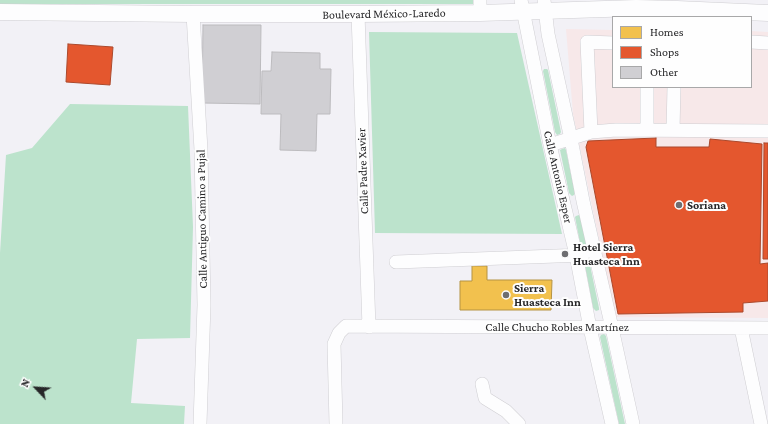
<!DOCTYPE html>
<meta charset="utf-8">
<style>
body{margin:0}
#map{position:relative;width:768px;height:424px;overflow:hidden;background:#f2f1f6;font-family:"Crimson Pro",serif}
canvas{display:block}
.legend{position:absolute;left:612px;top:16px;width:140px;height:72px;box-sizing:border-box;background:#fefefe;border:1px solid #a8a8a9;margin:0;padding:5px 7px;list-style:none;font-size:12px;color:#272729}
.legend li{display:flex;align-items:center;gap:8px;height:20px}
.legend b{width:20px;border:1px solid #a8a8a9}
.north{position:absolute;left:16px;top:368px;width:40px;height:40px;-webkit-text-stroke:3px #fefefe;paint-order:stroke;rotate:295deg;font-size:11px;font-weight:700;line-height:16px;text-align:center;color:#272729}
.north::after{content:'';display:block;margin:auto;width:14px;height:18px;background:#272729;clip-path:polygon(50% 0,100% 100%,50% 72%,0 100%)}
</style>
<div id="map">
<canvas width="768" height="424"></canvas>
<ul class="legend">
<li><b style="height:11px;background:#f2c14e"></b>Homes</li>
<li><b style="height:11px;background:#e4572e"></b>Shops</li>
<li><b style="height:11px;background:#d0cfd3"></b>Other</li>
</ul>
<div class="north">N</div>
</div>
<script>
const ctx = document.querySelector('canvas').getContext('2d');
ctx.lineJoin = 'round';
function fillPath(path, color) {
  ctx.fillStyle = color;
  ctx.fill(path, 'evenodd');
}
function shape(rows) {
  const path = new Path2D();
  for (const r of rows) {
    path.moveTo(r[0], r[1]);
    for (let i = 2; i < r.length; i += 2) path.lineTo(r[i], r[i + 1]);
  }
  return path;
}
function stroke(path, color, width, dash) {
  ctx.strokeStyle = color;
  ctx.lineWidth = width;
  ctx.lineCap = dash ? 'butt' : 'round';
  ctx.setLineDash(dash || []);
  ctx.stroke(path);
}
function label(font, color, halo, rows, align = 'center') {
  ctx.font = font + ' "Crimson Pro",serif';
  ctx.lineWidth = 4;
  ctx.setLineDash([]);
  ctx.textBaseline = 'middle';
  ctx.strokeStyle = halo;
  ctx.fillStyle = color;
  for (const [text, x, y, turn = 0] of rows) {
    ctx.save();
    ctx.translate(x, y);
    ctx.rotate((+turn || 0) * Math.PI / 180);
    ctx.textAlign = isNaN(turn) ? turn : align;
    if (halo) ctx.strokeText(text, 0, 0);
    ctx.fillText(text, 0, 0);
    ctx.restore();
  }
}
const commercial = shape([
 [566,29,613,30,613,87,751,87,751,31,768,32,768,318,615,317,573,114]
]);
const green = shape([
 [0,0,479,0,476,4,0,4],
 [369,32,517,33,562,234,375,233],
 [544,69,547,69,548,70,561,132,560,134,557,135,555,132,543,71],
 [70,104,188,106,193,227,190,338,137,339,131,403,185,406,184,424,0,424,0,253,6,155,32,148],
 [565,148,566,150,575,193,574,195,572,196,569,193,560,150,562,149],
 [579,215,581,217,587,248,586,250,582,249,581,248,575,217,576,216],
 [586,264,589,264,590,265,599,308,599,310,596,311,593,308,585,266],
 [604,334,606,336,625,424,619,424,600,337,601,335]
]);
const homes = shape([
 [472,266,487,266,487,280,552,280,551,310,460,310,460,281,472,281,472,266]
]);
const shops = shape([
 [68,44,113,47,110,85,66,82,68,44],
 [656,138,656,147,709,147,710,139,762,144,760,264,768,263,768,301,743,303,743,312,618,314,586,147,588,141,656,138],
 [764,143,768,143,768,259,763,259,764,143]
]);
const building = shape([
 [203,25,261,25,260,104,202,103,203,25],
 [272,52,320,53,320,69,331,69,330,114,317,114,316,151,280,150,281,114,261,114,262,71,271,71,272,52]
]);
const minor = shape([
 [521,0,550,145,576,255,590,328,612,424],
 [544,0,548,34,571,139,583,201,612,328,633,424],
 [480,13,480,0],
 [193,14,201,150,204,305,200,424],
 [358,14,369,327],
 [751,42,768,43],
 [647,87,647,130],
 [673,130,674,87],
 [591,132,587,42,613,43],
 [550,145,591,132,616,130,768,131],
 [396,262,583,255],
 [741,328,761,424],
 [482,384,485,398,506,411,519,424],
 [336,424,334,344,339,333,346,326,768,328]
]);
const major = shape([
 [0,12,193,14,358,14,480,13,636,8,677,9,768,13]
]);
const markers = [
 [679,205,4,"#6e6e71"],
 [565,254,4,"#6e6e71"],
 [506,295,4,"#6e6e71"]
];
const streetNames = [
 ["Boulevard México-Laredo",384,14,-1],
 ["Calle Padre Xavier",363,171,-92],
 ["Calle Antonio Esper",558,177,77],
 ["Calle Antiguo Camino a Pujal",202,219,-91],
 ["Calle Chucho Robles Martínez",557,327]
];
const poiNames = [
 ["Soriana",687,205],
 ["Hotel Sierra",573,247],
 ["Huasteca Inn",573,261],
 ["Sierra",514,288],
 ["Huasteca Inn",514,302]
];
fillPath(commercial, '#f7e8e9');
fillPath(green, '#bce3cc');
fillPath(homes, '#f2c14e');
stroke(homes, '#b59343', 1);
fillPath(shops, '#e4572e');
stroke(shops, '#ab492c', 1);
fillPath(building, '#d0cfd3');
stroke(building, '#bcbbbe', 1);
stroke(minor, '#cfced2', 14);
stroke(major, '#cfced2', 17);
stroke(minor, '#fdfdfe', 13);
stroke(major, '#fdfdfe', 16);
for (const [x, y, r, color] of markers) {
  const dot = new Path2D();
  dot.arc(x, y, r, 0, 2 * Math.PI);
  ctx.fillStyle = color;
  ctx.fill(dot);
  stroke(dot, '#fefefe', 1.5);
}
label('12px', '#272729', '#fefefe', streetNames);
label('bold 12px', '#272729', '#fefefe', poiNames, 'left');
</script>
